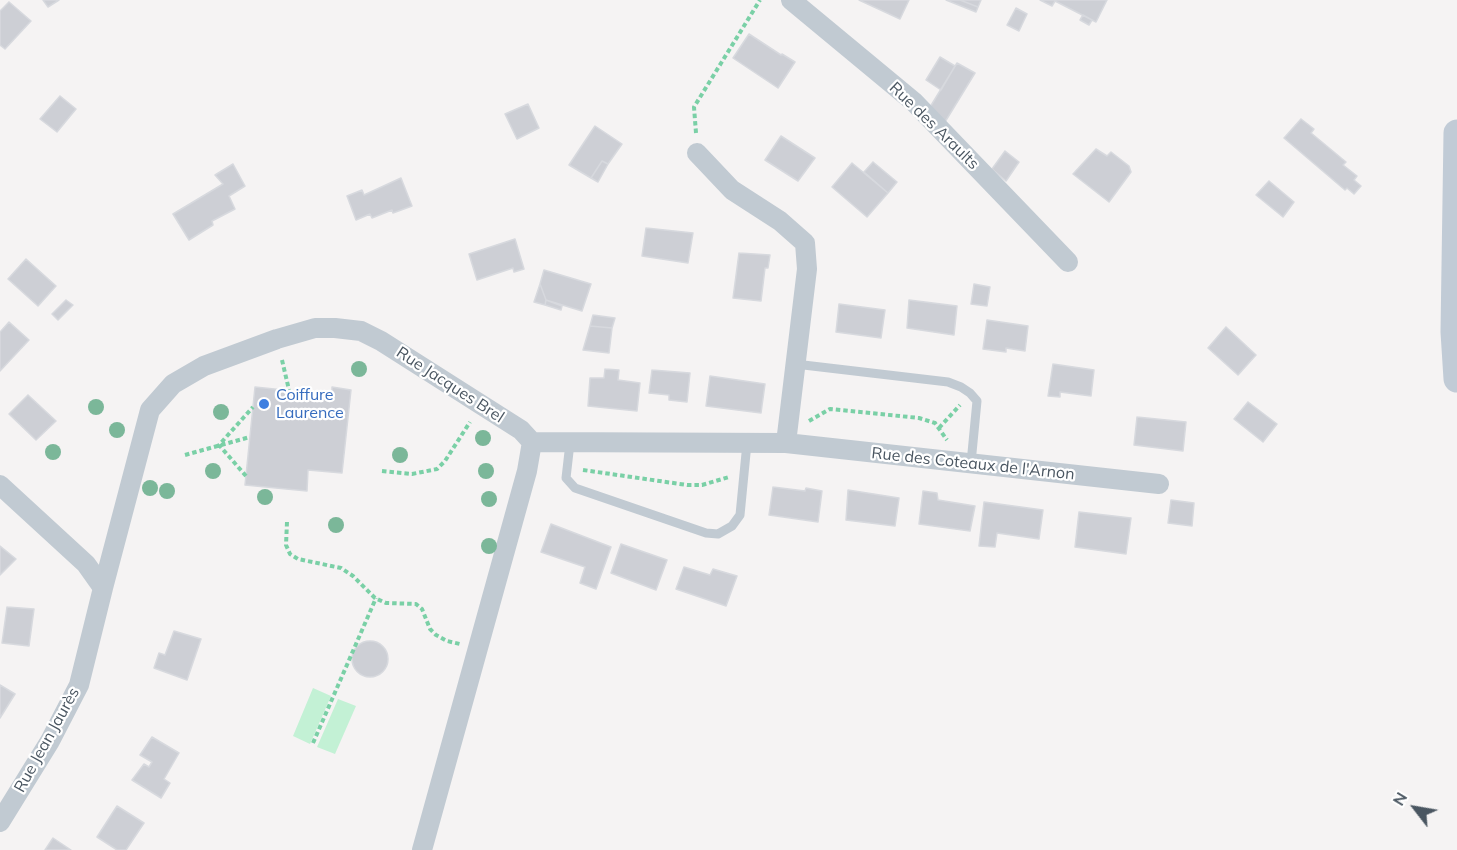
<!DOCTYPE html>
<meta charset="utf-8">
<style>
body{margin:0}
#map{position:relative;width:1457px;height:850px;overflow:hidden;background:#f5f3f3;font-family:Mulish,sans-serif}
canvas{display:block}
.north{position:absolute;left:1385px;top:778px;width:60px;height:60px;-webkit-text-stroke:4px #fff;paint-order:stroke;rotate:301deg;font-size:16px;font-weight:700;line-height:24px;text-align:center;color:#4a5661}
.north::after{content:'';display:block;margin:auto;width:21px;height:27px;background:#4a5661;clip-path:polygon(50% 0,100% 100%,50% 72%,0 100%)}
</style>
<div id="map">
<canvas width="1457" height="850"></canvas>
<div class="north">N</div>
</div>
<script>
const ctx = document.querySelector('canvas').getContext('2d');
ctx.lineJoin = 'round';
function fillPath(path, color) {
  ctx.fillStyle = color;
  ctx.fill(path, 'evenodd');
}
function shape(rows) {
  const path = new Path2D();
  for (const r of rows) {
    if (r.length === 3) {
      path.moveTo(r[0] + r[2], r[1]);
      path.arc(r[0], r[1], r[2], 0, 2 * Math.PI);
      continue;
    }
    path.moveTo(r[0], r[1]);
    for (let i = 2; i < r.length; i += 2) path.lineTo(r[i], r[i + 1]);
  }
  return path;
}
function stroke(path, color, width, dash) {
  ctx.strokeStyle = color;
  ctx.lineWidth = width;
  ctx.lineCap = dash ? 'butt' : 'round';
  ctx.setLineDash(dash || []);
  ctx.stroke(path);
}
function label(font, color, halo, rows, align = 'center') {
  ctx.font = font + ' Mulish,sans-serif';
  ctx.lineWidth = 4.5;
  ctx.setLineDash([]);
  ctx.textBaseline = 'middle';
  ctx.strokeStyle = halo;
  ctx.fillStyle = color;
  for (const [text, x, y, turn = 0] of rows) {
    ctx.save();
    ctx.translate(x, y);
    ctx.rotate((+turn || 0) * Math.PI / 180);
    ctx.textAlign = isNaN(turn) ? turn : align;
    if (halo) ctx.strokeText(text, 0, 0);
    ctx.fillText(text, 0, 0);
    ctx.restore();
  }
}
const green = shape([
 [313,688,331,696,310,744,293,736],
 [338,699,356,706,335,754,317,747]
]);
const building = shape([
 [43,0,59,0,48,7,43,0],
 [859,0,909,0,900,19,859,0],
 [946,0,960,0,978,7,976,12,946,0],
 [960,0,981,0,978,7,960,0],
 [1040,0,1107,0,1096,22,1055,1,1052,6,1040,0],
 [9,2,31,21,5,49,0,45,0,11,9,2],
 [1016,8,1027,14,1019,31,1007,25,1016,8],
 [1083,15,1092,20,1089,25,1080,20,1083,15],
 [749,34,781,55,782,54,795,62,778,88,733,58,749,34],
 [940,57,955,66,941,90,926,80,940,57],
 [957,63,975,73,945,122,927,112,957,63],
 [60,96,76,109,57,132,40,119,60,96],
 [528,104,539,128,517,139,505,114,528,104],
 [1301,119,1314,129,1311,133,1346,162,1343,165,1357,176,1354,180,1361,186,1354,194,1347,188,1345,190,1284,138,1301,119],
 [595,126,622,144,608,164,602,161,591,178,569,165,595,126],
 [781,136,815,158,798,181,765,160,781,136],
 [1096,149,1107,156,1111,152,1129,166,1131,172,1109,202,1073,174,1096,149],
 [1005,151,1019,162,1006,181,992,169,1005,151],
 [602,161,608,164,598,182,591,178,602,161],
 [873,162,897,182,888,193,864,172,873,162],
 [852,163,888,193,867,217,832,187,852,163],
 [233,164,245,186,229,196,235,209,212,221,213,225,189,240,173,214,223,184,215,175,233,164],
 [401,178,412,206,393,213,392,210,372,218,370,214,356,220,347,196,362,190,364,195,401,178],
 [1269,181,1294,202,1283,217,1256,195,1269,181],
 [646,228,693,233,688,263,642,256,646,228],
 [515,239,524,269,514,272,513,268,477,280,469,254,515,239],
 [739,253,770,255,768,268,765,268,761,301,733,298,739,253],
 [26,259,56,286,38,306,8,279,26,259],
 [544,270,591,284,582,311,546,300,540,284,544,270],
 [540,284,546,300,545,305,534,302,540,284],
 [974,284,990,287,987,306,971,304,974,284],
 [66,300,73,305,58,320,52,314,66,300],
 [546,300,562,306,561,310,545,305,546,300],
 [909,300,957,306,954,335,907,328,909,300],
 [839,304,885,310,881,338,836,332,839,304],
 [593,315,615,318,612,328,590,326,593,315],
 [987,320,1028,326,1025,351,1006,348,1006,352,983,349,987,320],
 [9,322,29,340,0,371,0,332,9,322],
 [590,326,612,328,609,353,583,350,590,326],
 [1226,327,1256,355,1238,375,1208,348,1226,327],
 [1053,364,1094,370,1091,396,1060,392,1060,397,1048,396,1053,364],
 [605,369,619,370,618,380,640,383,637,411,588,406,590,378,604,378,605,369],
 [652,370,690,373,687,402,669,400,669,395,649,393,652,370],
 [710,376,765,384,761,413,706,406,710,376],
 [255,387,332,395,332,387,351,390,342,473,308,470,307,491,245,485,255,387],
 [28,395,56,421,36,440,9,414,28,395],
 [1248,402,1277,424,1263,442,1234,419,1248,402],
 [1137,417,1186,422,1183,451,1134,445,1137,417],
 [773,487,805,491,806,488,822,491,818,522,769,515,773,487],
 [848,490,899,498,895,526,846,520,848,490],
 [923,491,937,493,938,500,975,506,970,531,919,524,923,491],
 [1171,500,1194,503,1192,526,1168,523,1171,500],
 [984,502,1043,510,1039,539,997,533,995,547,979,546,984,502],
 [1079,512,1131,518,1126,554,1075,547,1079,512],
 [551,524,611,547,596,589,580,583,585,567,541,552,551,524],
 [621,544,667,560,656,590,611,573,621,544],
 [0,546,16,559,0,575,0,546],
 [684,567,710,575,713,569,737,576,726,606,676,589,684,567],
 [7,607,34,609,29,646,2,643,7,607],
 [174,631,201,639,187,680,154,668,159,653,165,655,174,631],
 [370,659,18],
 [0,685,15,694,0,718,0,685],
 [152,737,179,753,164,779,170,783,161,798,132,780,144,764,149,767,152,762,140,755,152,737],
 [117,806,144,823,126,850,117,850,97,837,117,806],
 [53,838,71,850,45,850,53,838]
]);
const path = shape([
 [696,133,694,107,760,0],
 [282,360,289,390],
 [809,421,830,409,919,418,935,423,947,440],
 [939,428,960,405],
 [185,455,250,437],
 [583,470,687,485,702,485,729,477],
 [382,471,412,474,437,469,445,461,470,422],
 [246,476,219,445,253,407],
 [287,522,286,545,290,554,298,559,341,568,353,576,375,598,386,603,416,604,422,609,430,629,436,635,447,641,460,644],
 [313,743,376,598]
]);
const service = shape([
 [795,364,948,382,961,387,970,393,977,401,971,463],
 [570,443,566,478,575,488,706,533,718,534,732,526,740,515,747,443]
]);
const minor = shape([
 [791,0,914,102,1068,262],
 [697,153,732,190,780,221,805,243,807,269,786,443],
 [532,442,786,443,1159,484],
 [0,485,86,564,103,588,79,685,50,741,0,822],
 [103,588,150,410,173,384,204,366,277,339,315,328,335,328,361,331,381,341,521,430,532,442,527,471,422,850]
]);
const secondary = shape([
 [1457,133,1454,332,1457,379]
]);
const trees = [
 [359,369],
 [96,407],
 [221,412],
 [117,430],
 [483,438],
 [53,452],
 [400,455],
 [213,471],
 [486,471],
 [150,488],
 [167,491],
 [265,497],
 [489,499],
 [336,525],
 [489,546]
];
const markers = [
 [264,404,6,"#3f7fe0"]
];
const streetNames = [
 ["Rue des Araults",934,126,44],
 ["Rue Jacques Brel",450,385,33],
 ["Rue des Coteaux de l'Arnon",973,464,6],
 ["Rue Jean Jaurès",47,740,-61]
];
const shopNames = [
 ["Coiffure",276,395],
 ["Laurence",276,413]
];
fillPath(green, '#c3f1d5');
fillPath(building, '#cdcfd5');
stroke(building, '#d7d9de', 1.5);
stroke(path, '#7ad0a6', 4, [4.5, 3]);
stroke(service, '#c1cad2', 9);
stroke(minor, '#c1cad2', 20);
stroke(secondary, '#c1cbd6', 27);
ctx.fillStyle = '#7bb799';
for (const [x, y] of trees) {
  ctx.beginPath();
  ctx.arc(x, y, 8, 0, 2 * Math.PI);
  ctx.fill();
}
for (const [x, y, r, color] of markers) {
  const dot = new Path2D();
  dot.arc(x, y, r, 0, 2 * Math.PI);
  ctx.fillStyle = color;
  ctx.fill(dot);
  stroke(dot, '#fff', 2);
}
label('16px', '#4a5661', '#fff', streetNames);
label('16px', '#366cbe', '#fff', shopNames, 'left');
</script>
